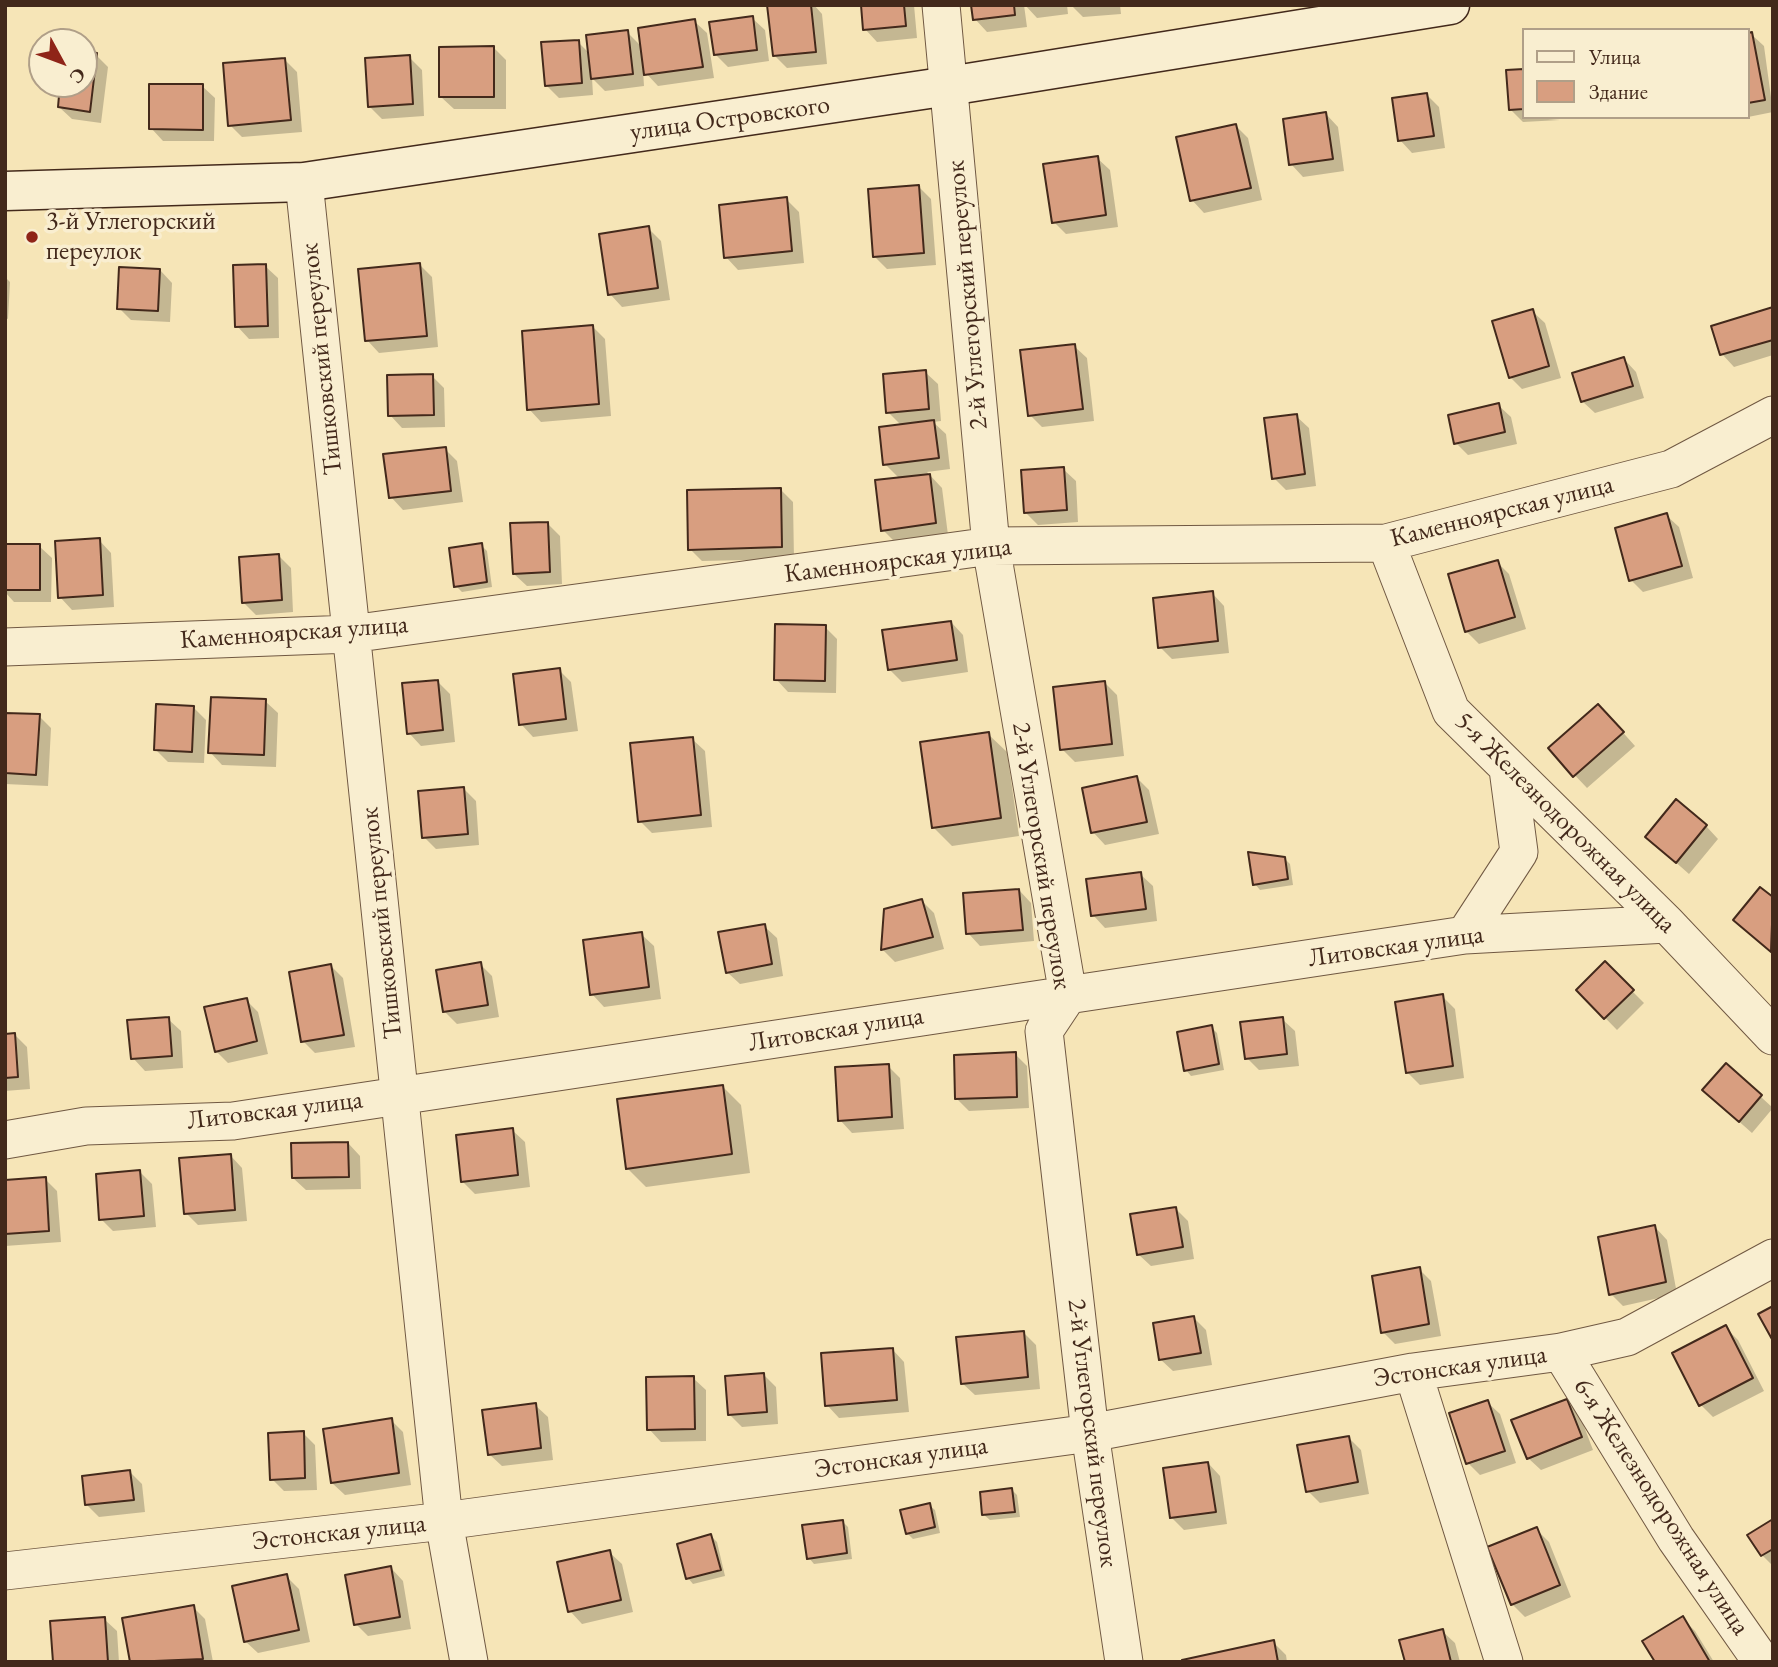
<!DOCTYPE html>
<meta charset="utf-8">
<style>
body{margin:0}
#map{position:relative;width:1778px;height:1667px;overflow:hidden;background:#f6e5b7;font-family:"EB Garamond",serif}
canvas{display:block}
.frame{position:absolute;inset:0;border:7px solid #43291b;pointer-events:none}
.legend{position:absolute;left:1522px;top:28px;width:228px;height:91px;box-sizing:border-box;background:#f9eed0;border:2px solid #b09f88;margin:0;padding:9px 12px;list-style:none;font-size:21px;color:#43291b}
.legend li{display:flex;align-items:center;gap:14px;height:35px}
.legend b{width:35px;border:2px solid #b09f88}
.north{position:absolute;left:28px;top:28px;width:70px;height:70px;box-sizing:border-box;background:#f9eed0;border:2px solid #b09f88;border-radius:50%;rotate:131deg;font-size:19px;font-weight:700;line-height:28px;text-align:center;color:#43291b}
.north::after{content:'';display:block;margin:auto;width:24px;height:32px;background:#8f2418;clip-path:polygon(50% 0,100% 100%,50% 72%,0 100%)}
</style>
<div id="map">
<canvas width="1778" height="1667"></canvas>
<div class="frame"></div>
<ul class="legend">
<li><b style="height:9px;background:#f9eed0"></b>Улица</li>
<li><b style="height:19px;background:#d89e80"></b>Здание</li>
</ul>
<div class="north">С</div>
</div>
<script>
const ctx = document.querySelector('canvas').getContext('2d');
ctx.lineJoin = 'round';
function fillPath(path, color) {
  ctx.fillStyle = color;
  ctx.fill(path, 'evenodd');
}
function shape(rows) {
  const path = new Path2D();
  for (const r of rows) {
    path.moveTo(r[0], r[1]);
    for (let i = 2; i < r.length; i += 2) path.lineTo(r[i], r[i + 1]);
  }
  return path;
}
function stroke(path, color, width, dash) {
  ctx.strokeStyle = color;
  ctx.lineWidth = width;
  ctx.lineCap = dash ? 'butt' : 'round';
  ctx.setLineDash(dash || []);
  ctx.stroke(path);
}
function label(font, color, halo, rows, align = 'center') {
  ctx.font = font + ' "EB Garamond",serif';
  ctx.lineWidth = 7;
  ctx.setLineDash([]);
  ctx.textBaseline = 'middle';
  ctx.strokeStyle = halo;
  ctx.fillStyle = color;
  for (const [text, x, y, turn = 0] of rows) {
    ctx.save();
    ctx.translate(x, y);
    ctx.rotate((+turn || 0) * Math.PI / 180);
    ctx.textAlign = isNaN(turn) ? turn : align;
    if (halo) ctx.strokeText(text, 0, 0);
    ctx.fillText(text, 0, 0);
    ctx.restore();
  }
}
const shadow = shape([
 [775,5,814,5,822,14,827,64,787,68,775,56],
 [863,5,914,5,917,38,877,42,865,29],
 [973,5,1024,5,1027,27,987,32,975,19],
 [1025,5,1067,5,1068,14,1037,18],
 [1071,5,1120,5,1121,14,1083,17],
 [752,18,765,30,769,61,728,67,715,54],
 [694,21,707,33,714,78,658,86,643,70,644,86,605,91,592,78,593,95,559,98,546,85,578,42,590,54,627,32,642,47],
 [1751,34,1764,46,1773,112,1748,117,1748,35],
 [494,48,506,60,506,109,454,109,441,97],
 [84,53,96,55,108,67,101,123,72,119,59,107,62,84,84,84],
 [409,57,422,70,424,116,382,119,369,106],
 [284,59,297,72,302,132,242,137,230,125],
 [1524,70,1524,117,1560,120,1523,122,1511,110,1508,71],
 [202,86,215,98,214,141,163,141,151,128],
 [1427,95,1439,107,1445,148,1412,153,1400,140],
 [1326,114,1338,127,1344,171,1303,177,1291,164],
 [1236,126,1248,138,1262,200,1204,213,1192,200],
 [1097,158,1110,170,1118,227,1066,234,1054,222],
 [919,187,931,199,936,265,887,269,875,257],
 [786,199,799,212,804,263,738,270,726,257],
 [648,228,661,241,670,300,622,307,610,294],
 [420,265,432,277,438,347,379,353,367,340],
 [265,266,278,278,279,338,249,339,237,326],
 [160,270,172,283,170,322,131,320,119,308],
 [5,277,10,282,8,319,5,318],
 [1773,309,1773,355,1734,367,1722,354,1714,327],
 [1532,311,1545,323,1561,378,1522,389,1510,377],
 [593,327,605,339,611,416,541,422,529,409],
 [1074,346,1087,358,1094,421,1042,427,1030,415],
 [1624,359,1636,372,1644,398,1595,413,1582,401],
 [925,372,938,384,941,421,933,422,946,434,950,469,927,472,942,488,948,535,895,542,883,530,900,479,885,464,902,426,888,412],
 [432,376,444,388,445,427,402,428,390,415],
 [1498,405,1511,417,1517,444,1468,455,1456,443],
 [1296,416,1309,428,1316,486,1286,490,1274,478],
 [445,449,457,461,463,502,403,510,391,497],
 [1063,469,1076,481,1078,522,1038,525,1026,513],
 [780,489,793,502,794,559,702,561,690,549],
 [1666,515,1679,527,1693,578,1643,592,1631,580],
 [547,523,560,536,562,584,527,586,514,574],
 [99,540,111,553,114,607,72,610,60,597],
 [481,545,487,551,492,587,462,592,456,586],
 [5,546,39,546,52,558,51,602,14,602,5,592],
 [278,555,291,568,293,612,256,615,244,603],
 [1497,562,1509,574,1526,629,1479,644,1466,631],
 [1212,593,1224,606,1229,653,1172,659,1160,647],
 [951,622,963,635,968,672,902,682,889,669],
 [825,627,837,639,836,693,788,692,776,679],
 [559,670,571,682,578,731,533,737,521,724],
 [438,682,450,694,455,742,421,746,409,733],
 [1105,683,1117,695,1124,756,1075,762,1062,749],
 [265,701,278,713,276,767,222,765,210,752],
 [193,707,206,720,204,763,168,762,156,750],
 [5,715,39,716,51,728,48,786,5,784],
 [1610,718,1635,746,1587,788,1550,749],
 [988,734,1007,752,1019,836,952,846,933,827],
 [692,739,705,751,712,827,652,833,640,821],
 [1137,778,1149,790,1159,834,1105,845,1093,832],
 [464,789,476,801,479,845,436,849,424,837],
 [1706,826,1718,839,1689,874,1647,837],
 [1284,858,1290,864,1293,885,1260,890,1255,884],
 [1140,874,1153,886,1157,921,1105,928,1093,915],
 [1019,890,1031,903,1034,941,980,946,968,933],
 [1773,900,1773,953,1735,920],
 [922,901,934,913,944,949,895,962,883,950,886,910],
 [764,926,777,938,783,976,740,984,727,972],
 [641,934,654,946,661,999,604,1007,592,994],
 [480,964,492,976,499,1017,457,1024,445,1012],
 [1605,964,1644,1003,1617,1030,1578,990],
 [330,965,343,978,355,1047,315,1053,303,1041],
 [1442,996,1455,1009,1464,1078,1420,1085,1407,1072],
 [246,1000,258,1012,268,1054,228,1063,216,1051],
 [168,1019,181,1031,183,1068,145,1071,133,1058],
 [1282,1019,1295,1031,1299,1066,1259,1070,1247,1058],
 [1211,1027,1217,1033,1224,1070,1191,1076,1186,1070],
 [15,1035,27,1047,30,1089,5,1091,5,1036],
 [1015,1054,1027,1066,1029,1108,969,1111,957,1099],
 [1726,1065,1773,1108,1752,1133,1717,1102],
 [888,1066,900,1078,904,1129,852,1133,840,1120],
 [722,1086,741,1105,750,1173,646,1187,627,1168],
 [512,1130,525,1142,530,1187,475,1194,463,1182],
 [348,1143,360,1156,361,1189,306,1190,293,1178],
 [230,1155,242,1168,247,1221,198,1225,186,1213],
 [140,1172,152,1184,156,1227,113,1231,101,1219],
 [45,1179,57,1191,61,1242,5,1246,5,1182],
 [1176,1209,1188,1221,1194,1259,1151,1266,1138,1254],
 [1655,1227,1667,1240,1677,1294,1623,1306,1611,1294],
 [1419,1269,1431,1281,1441,1336,1395,1344,1383,1332],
 [1194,1318,1206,1330,1212,1365,1173,1371,1160,1359],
 [1725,1327,1738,1340,1764,1391,1713,1417,1701,1405],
 [1024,1333,1036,1345,1040,1389,975,1395,962,1383],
 [892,1349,904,1362,909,1412,839,1418,827,1405],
 [764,1375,776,1387,778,1424,742,1427,729,1414],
 [693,1378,706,1390,706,1441,661,1442,649,1429],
 [1567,1401,1579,1413,1593,1450,1541,1470,1528,1458],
 [1487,1402,1500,1414,1516,1463,1480,1475,1468,1463],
 [535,1405,548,1417,553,1460,502,1466,489,1454],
 [391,1420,403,1432,411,1485,345,1495,332,1483],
 [303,1433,315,1445,317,1490,284,1491,272,1479],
 [1349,1438,1361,1450,1369,1494,1320,1503,1308,1491],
 [1208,1463,1220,1476,1227,1524,1184,1530,1172,1518],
 [130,1472,142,1484,145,1512,99,1517,86,1504],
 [1012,1490,1017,1495,1020,1517,990,1520,984,1515],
 [929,1505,935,1510,940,1533,913,1539,907,1533],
 [842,1521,848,1527,852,1559,814,1564,809,1558],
 [1773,1521,1773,1566,1762,1555],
 [1536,1529,1549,1542,1571,1597,1525,1617,1512,1604],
 [711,1536,717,1542,725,1576,693,1584,688,1578],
 [609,1552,622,1564,633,1612,582,1624,570,1611],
 [391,1568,403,1581,411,1629,368,1636,356,1624],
 [286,1576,299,1589,310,1642,258,1653,245,1641],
 [193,1607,205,1619,213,1662,132,1662],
 [104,1619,117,1631,119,1662,54,1662],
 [1683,1619,1695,1631,1714,1662,1657,1662],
 [1442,1631,1455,1643,1460,1662,1407,1662],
 [1273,1642,1286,1655,1287,1662,1184,1662]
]);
const building = shape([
 [767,5,811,5,816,52,773,56,767,5],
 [861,5,904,5,906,26,863,30,861,5],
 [971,5,1014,5,1015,15,973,20,971,5],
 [753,16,757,50,714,55,709,22,753,16],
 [695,19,703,67,644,75,638,28,695,19],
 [628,30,633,74,591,79,586,35,628,30],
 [1752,32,1765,100,1748,103,1748,33,1752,32],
 [579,40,582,83,545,86,541,42,579,40],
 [494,46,494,97,439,97,439,47,494,46],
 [84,51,97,53,90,112,58,107,60,84,84,84,84,51],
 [410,55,413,104,368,107,365,58,410,55],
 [285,58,291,120,228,126,223,63,285,58],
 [1524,69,1524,109,1509,110,1506,70,1524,69],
 [149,84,203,84,203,130,149,129,149,84],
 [1427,93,1434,136,1398,141,1392,98,1427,93],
 [1326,112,1333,159,1289,165,1283,119,1326,112],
 [1236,124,1251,188,1190,201,1176,137,1236,124],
 [1098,156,1106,215,1052,223,1043,164,1098,156],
 [919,185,924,253,873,257,868,189,919,185],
 [787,197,792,251,724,258,719,205,787,197],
 [649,226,658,288,608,295,599,234,649,226],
 [420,263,427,336,365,341,358,269,420,263],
 [266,264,268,326,235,327,233,265,266,264],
 [119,267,160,269,158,311,117,309,119,267],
 [1773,307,1773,340,1720,355,1711,326,1773,307],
 [1533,309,1549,366,1509,378,1492,321,1533,309],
 [593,325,599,404,527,410,522,331,593,325],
 [1075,344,1083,409,1028,416,1020,350,1075,344],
 [1624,357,1633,386,1581,402,1572,373,1624,357],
 [926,370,929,409,886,413,883,374,926,370],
 [433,374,434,415,388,416,387,375,433,374],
 [1499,403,1505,432,1454,444,1448,415,1499,403],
 [1297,414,1305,474,1272,479,1264,418,1297,414],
 [934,420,939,458,883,465,879,427,934,420],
 [446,447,451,491,389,498,383,454,446,447],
 [1064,467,1067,510,1024,513,1021,470,1064,467],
 [930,474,936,523,881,531,875,480,930,474],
 [781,488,782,547,688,550,687,490,781,488],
 [1667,513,1682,566,1629,581,1615,528,1667,513],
 [548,522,550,572,513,574,510,523,548,522],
 [100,538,103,595,58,598,55,541,100,538],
 [482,543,487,582,454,587,449,548,482,543],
 [5,544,40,544,40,590,5,590,5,544],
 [279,554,282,600,242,603,239,557,279,554],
 [1498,560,1515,617,1465,632,1448,574,1498,560],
 [1213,591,1218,641,1158,648,1153,598,1213,591],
 [951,621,957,660,888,670,882,630,951,621],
 [775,624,826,625,825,681,774,680,775,624],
 [560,668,566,719,519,725,513,674,560,668],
 [438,680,443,730,407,734,402,683,438,680],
 [1105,681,1112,744,1060,750,1053,687,1105,681],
 [211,697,266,699,264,755,208,753,211,697],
 [156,704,194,706,192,752,154,750,156,704],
 [1598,704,1624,732,1573,777,1548,748,1598,704],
 [5,713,40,714,36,775,5,773,5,713],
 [989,732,1001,818,932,828,920,742,989,732],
 [693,737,701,815,638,822,630,743,693,737],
 [1137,776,1147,822,1091,833,1082,788,1137,776],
 [464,787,468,834,422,838,418,791,464,787],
 [1676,799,1707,825,1676,863,1645,837,1676,799],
 [1248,852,1285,857,1288,879,1253,885,1248,852],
 [1141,872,1146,909,1091,916,1086,879,1141,872],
 [1760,887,1773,897,1771,952,1733,920,1760,887],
 [1019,889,1023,930,966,934,963,893,1019,889],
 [922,899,933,937,881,950,884,909,922,899],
 [765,924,772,964,726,973,718,932,765,924],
 [642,932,649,987,590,995,583,940,642,932],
 [1605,961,1634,990,1604,1019,1576,990,1605,961],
 [481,962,488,1005,443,1012,436,970,481,962],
 [331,964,344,1035,301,1042,289,972,331,964],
 [1443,994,1453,1066,1406,1073,1395,1002,1443,994],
 [247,998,257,1041,215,1052,204,1007,247,998],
 [169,1017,172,1056,131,1059,127,1020,169,1017],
 [1283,1017,1287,1054,1245,1059,1240,1022,1283,1017],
 [1212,1025,1219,1064,1184,1071,1177,1032,1212,1025],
 [15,1033,18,1077,5,1078,5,1034,15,1033],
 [1016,1052,1017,1097,955,1099,954,1055,1016,1052],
 [1726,1063,1762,1095,1739,1122,1702,1090,1726,1063],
 [889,1064,892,1117,838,1121,835,1067,889,1064],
 [723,1085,732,1154,626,1169,617,1099,723,1085],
 [513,1128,518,1175,461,1182,456,1135,513,1128],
 [348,1142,349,1177,292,1178,291,1143,348,1142],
 [231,1154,235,1210,184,1214,179,1158,231,1154],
 [140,1170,144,1216,99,1220,96,1174,140,1170],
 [46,1177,49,1231,5,1234,5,1180,46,1177],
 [1176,1207,1183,1247,1137,1255,1130,1214,1176,1207],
 [1655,1225,1666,1282,1609,1295,1598,1237,1655,1225],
 [1420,1267,1429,1324,1381,1333,1372,1276,1420,1267],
 [1773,1306,1773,1341,1758,1314,1773,1306],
 [1194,1316,1201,1353,1159,1360,1153,1323,1194,1316],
 [1726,1325,1753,1378,1699,1406,1672,1353,1726,1325],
 [1024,1331,1028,1377,961,1384,956,1337,1024,1331],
 [893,1348,897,1400,825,1406,821,1353,893,1348],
 [764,1373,767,1412,728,1415,725,1376,764,1373],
 [694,1376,695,1429,647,1430,646,1377,694,1376],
 [1567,1399,1582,1437,1527,1459,1511,1420,1567,1399],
 [1488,1400,1505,1451,1466,1464,1449,1413,1488,1400],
 [536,1403,541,1448,488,1455,482,1410,536,1403],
 [392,1418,399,1473,331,1483,323,1429,392,1418],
 [304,1431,305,1478,270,1480,268,1433,304,1431],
 [1349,1436,1358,1482,1306,1492,1297,1445,1349,1436],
 [1208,1462,1216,1512,1170,1518,1163,1468,1208,1462],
 [130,1470,134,1500,85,1505,82,1476,130,1470],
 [1012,1488,1015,1512,982,1515,980,1492,1012,1488],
 [930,1503,935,1527,906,1534,900,1510,930,1503],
 [1773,1519,1773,1549,1761,1556,1747,1535,1773,1519],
 [843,1520,847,1553,807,1559,802,1525,843,1520],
 [1537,1527,1560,1585,1511,1605,1487,1547,1537,1527],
 [711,1534,721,1570,686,1579,677,1544,711,1534],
 [610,1550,621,1600,568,1612,557,1562,610,1550],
 [391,1566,400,1617,354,1625,345,1575,391,1566],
 [287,1574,299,1630,244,1642,232,1586,287,1574],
 [194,1605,203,1659,130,1662,122,1618,194,1605],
 [1683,1616,1710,1662,1655,1662,1642,1641,1683,1616],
 [105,1617,108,1662,53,1662,50,1621,105,1617],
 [1443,1629,1451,1662,1405,1662,1399,1640,1443,1629],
 [1274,1640,1278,1662,1183,1662,1182,1660,1274,1640]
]);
const street = shape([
 [941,5,991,546,1068,995,1044,1031,1090,1433,1124,1662],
 [304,182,444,1521,469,1662],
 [1386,543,1451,711,1667,924,1773,1036],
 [5,647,351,634,991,546,1386,543,1671,469,1773,415],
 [1465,935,1519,852,1508,769],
 [5,1140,86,1126,233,1121,1465,935,1667,924],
 [1561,1352,1676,1539,1762,1662],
 [1413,1372,1504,1662],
 [5,1571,444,1521,1090,1433,1413,1372,1561,1352,1627,1337,1773,1258]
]);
const secondary = shape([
 [5,191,304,182,949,86,1450,5]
]);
const markers = [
 [32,237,7,"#8f2418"]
];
const streetNames = [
 ["улица Островского",730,119,-8],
 ["2-й Углегорский переулок",968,295,-95],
 ["Тишковский переулок",322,359,-96],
 ["Каменноярская улица",1502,512,-14],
 ["Каменноярская улица",898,561,-7],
 ["Каменноярская улица",294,633,-4],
 ["5-я Железнодорожная улица",1565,823,45],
 ["2-й Углегорский переулок",1041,856,81],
 ["Тишковский переулок",382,923,-96],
 ["Литовская улица",1396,947,-8],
 ["Литовская улица",836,1030,-9],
 ["Литовская улица",275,1111,-7],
 ["Эстонская улица",1460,1367,-8],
 ["2-й Углегорский переулок",1092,1433,83],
 ["Эстонская улица",901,1458,-8],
 ["6-я Железнодорожная улица",1661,1507,57],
 ["Эстонская улица",339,1533,-6]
];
const poiNames = [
 ["3-й Углегорский",46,222],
 ["переулок",46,252]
];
fillPath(shadow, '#0003');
fillPath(building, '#d89e80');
stroke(building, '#43291b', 2);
stroke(street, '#705842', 39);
stroke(secondary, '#43291b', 41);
stroke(street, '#f9eed0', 37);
stroke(secondary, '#f9eed0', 38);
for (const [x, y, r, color] of markers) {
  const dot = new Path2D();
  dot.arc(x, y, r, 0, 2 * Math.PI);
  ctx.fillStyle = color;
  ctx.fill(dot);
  stroke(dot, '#f9eed0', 2.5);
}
label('26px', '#43291b', '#f9eed0', streetNames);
label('26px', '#43291b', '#f9eed0', poiNames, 'left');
</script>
